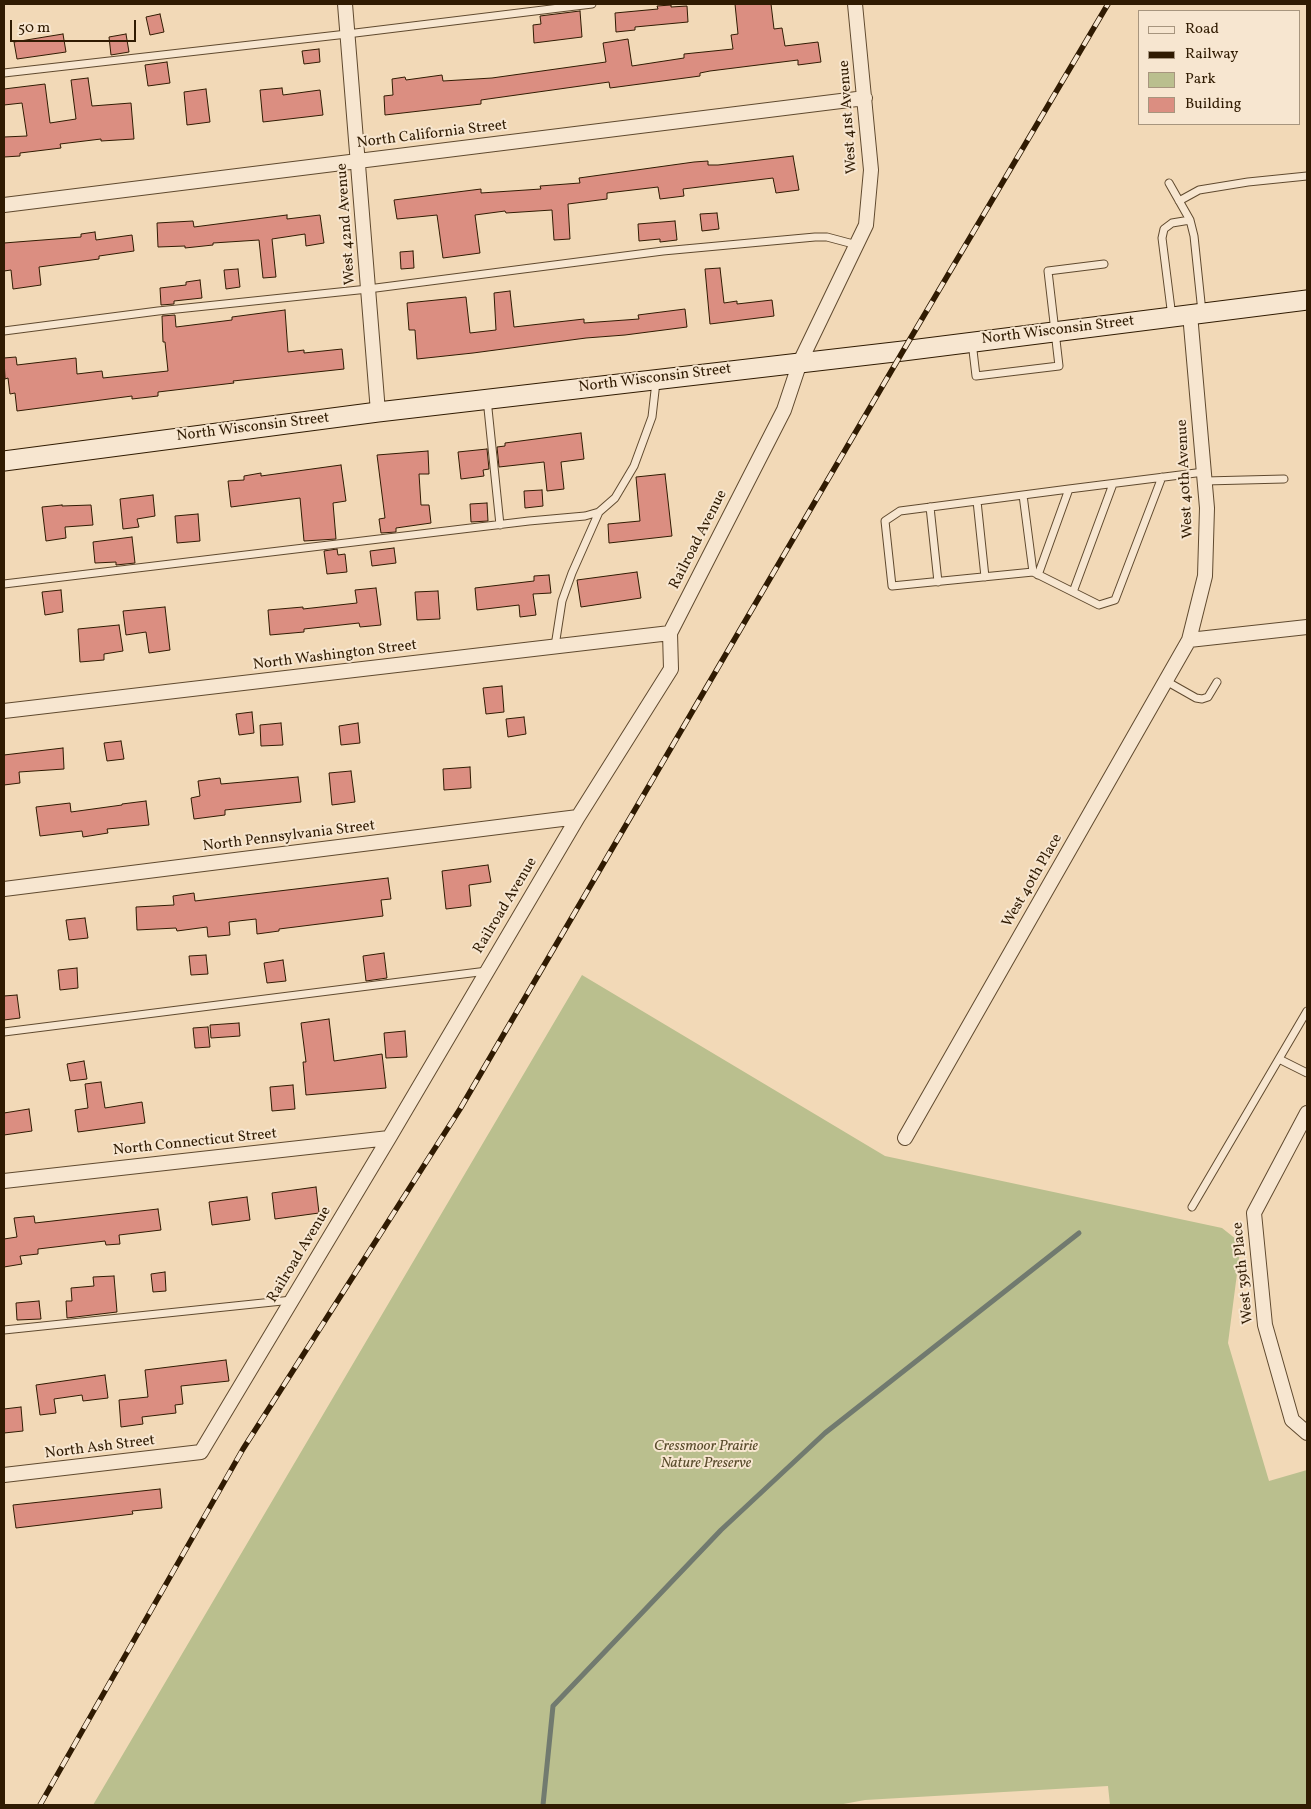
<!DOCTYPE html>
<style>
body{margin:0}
#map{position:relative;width:1311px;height:1809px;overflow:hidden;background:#f2d9b7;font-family:Vollkorn,serif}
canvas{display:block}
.frame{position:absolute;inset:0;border:5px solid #301b02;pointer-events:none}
.legend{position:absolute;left:1138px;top:10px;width:162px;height:115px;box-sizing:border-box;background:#f7e6d0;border:1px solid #a7957e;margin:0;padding:6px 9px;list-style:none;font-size:15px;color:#301b02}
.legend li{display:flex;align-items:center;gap:10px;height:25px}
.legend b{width:25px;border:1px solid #a7957e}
.scale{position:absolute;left:10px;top:20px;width:126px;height:22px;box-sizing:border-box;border:2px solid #301b02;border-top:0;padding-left:6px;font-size:15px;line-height:18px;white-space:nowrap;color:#301b02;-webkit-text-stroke:4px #f7e6d0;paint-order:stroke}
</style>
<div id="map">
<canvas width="1311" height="1809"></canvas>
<div class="frame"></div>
<ul class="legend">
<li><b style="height:6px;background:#f7e6d0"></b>Road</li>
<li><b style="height:6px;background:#301b02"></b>Railway</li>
<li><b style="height:14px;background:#babf8e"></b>Park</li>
<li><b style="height:14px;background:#db8e81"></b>Building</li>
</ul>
<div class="scale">50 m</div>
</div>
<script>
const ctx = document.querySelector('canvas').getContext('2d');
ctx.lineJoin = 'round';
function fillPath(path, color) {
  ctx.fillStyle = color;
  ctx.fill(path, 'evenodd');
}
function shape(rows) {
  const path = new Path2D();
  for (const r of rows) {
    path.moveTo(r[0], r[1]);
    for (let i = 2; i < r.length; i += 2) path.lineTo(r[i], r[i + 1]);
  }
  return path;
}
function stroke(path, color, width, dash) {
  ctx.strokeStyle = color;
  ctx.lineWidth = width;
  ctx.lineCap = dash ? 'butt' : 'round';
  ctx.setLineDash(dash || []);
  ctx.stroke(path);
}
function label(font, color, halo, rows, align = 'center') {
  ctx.font = font + ' Vollkorn,serif';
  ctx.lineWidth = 4;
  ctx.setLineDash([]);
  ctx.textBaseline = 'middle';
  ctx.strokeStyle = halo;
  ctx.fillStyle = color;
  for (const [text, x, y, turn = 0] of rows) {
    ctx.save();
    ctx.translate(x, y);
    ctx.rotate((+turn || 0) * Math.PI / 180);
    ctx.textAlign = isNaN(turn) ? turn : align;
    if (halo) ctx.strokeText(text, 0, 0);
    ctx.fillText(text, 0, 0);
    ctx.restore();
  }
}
const green = shape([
 [582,975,885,1156,1222,1228,1241,1243,1228,1343,1269,1481,1307,1470,1307,1805,1110,1805,1108,1786,865,1800,838,1805,93,1805]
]);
const stream = shape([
 [543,1805,553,1706,721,1530,825,1433,1079,1233]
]);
const building = shape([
 [735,4,771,4,774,29,782,28,785,46,818,42,821,62,798,65,798,60,710,71,700,73,700,76,610,88,609,82,481,100,481,104,385,115,384,96,393,95,392,79,405,77,406,80,442,75,443,81,492,78,606,62,603,43,628,39,632,66,684,58,684,54,733,49,731,35,738,34,735,4],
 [671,5,671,7,687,6,688,22,635,27,635,30,616,32,615,13,658,9,657,6,671,5],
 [580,11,582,37,534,43,533,25,541,24,540,16,580,11],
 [160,14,164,32,150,35,146,17,160,14],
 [63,34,66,52,17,59,14,42,63,34],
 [126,34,129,52,111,55,109,37,126,34],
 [319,49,320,62,304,64,302,51,319,49],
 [167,62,170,83,148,86,145,65,167,62],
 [88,78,92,106,131,103,134,139,101,141,101,139,60,144,61,148,20,153,20,156,4,157,4,137,27,136,22,103,4,105,4,89,45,84,50,123,76,119,71,80,88,78],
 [282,88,283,95,320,90,323,115,263,122,260,90,282,88],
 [206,89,210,122,187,125,184,92,206,89],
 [793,156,799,190,776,193,773,178,683,189,684,196,660,199,658,187,607,193,607,199,568,204,570,239,554,240,552,210,506,213,505,211,475,215,480,253,443,258,437,215,397,219,394,200,481,189,481,193,541,189,540,186,580,183,579,178,615,173,694,162,708,161,708,165,718,165,793,156],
 [717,213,719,229,702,231,700,214,717,213],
 [287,215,287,219,320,215,324,243,306,246,305,234,272,239,276,277,263,278,259,240,213,243,213,245,185,248,185,246,158,247,157,223,193,221,194,227,287,215],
 [675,221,677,240,660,242,660,239,639,241,638,224,675,221],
 [95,232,96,240,132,235,134,251,99,256,99,259,39,267,41,285,13,289,11,270,4,271,4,243,81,237,81,234,95,232],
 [413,251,414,268,401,269,400,252,413,251],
 [720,268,724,303,737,301,737,304,772,300,774,316,710,324,705,269,720,268],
 [238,269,240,287,226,289,224,270,238,269],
 [200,280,202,298,174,301,174,304,161,305,160,288,186,285,186,282,200,280],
 [510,291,514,327,584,319,584,323,639,319,638,315,685,309,687,327,625,335,586,338,473,353,417,359,415,330,409,330,407,303,466,297,470,333,496,330,494,293,510,291],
 [285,310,288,352,304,350,304,353,342,349,344,369,233,381,234,383,158,392,158,396,132,399,132,396,17,411,15,393,10,394,8,378,5,379,4,358,16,357,17,365,76,358,77,374,102,371,103,378,168,371,165,342,163,342,162,316,175,315,176,327,232,320,232,317,285,310],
 [581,433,584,459,561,462,564,489,547,491,544,462,499,467,497,447,505,446,505,443,581,433],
 [487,449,489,469,483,470,484,476,461,479,458,452,487,449],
 [428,451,429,474,419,474,421,505,429,505,431,523,396,528,396,532,381,533,379,519,385,518,377,455,428,451],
 [341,465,346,501,333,503,336,539,304,541,300,498,231,507,228,481,244,480,244,476,261,473,261,476,341,465],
 [665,474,672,536,609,543,608,524,640,521,636,477,665,474],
 [542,490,543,506,525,508,524,491,542,490],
 [153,495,155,516,137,519,139,527,123,529,120,499,153,495],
 [487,503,488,521,471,522,470,504,487,503],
 [62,505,62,506,91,505,93,525,65,527,66,538,46,541,42,507,62,505],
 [198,514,200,541,177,543,175,516,198,514],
 [132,537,135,563,116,565,116,562,95,563,93,542,132,537],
 [394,548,396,563,372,566,370,551,394,548],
 [337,549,338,555,345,554,347,572,327,574,324,551,337,549],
 [637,572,641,598,581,607,577,580,637,572],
 [549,575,551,593,533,594,536,615,520,617,519,605,477,610,475,588,534,581,534,576,549,575],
 [376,588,381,625,360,627,359,623,304,629,304,632,270,635,268,610,303,607,303,609,357,603,355,590,376,588],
 [61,590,63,612,45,615,42,592,61,590],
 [438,591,440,619,417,620,415,592,438,591],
 [165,607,170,650,149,653,146,632,126,635,123,611,165,607],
 [119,625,123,651,104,654,104,660,80,662,78,629,119,625],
 [502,686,504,712,486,714,483,688,502,686],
 [252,712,254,733,239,735,236,714,252,712],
 [524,717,526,734,508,737,506,719,524,717],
 [281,723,283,745,261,746,260,725,281,723],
 [358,723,360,743,341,745,339,726,358,723],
 [121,741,124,759,107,761,104,743,121,741],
 [63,748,64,769,19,772,20,783,4,785,4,755,63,748],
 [470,767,471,788,444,790,443,769,470,767],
 [351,771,355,802,332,805,329,773,351,771],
 [298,777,301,802,225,810,225,815,194,819,191,798,200,796,198,781,220,778,221,784,298,777],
 [146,801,149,825,107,829,108,833,83,837,82,831,40,836,36,807,70,803,71,812,122,805,122,804,146,801],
 [488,865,491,882,469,885,471,906,446,909,442,871,488,865],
 [388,878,391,899,381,900,383,916,279,929,279,931,257,934,256,919,229,922,230,935,208,937,207,927,177,931,176,928,137,930,136,907,174,905,173,896,194,893,195,901,388,878],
 [85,918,88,938,69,940,66,920,85,918],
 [384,953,387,978,366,981,363,956,384,953],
 [206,955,208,974,191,975,189,956,206,955],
 [283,960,286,981,267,983,264,963,283,960],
 [77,968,78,988,60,990,58,970,77,968],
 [17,995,20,1018,4,1020,4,996,17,995],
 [329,1019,334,1061,382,1054,386,1088,306,1095,303,1062,306,1062,301,1023,329,1019],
 [239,1023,240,1036,211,1038,210,1025,239,1023],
 [208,1027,210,1047,195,1048,193,1028,208,1027],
 [405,1031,407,1057,386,1058,384,1033,405,1031],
 [84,1061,87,1079,70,1081,67,1064,84,1061],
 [101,1082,105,1108,142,1102,145,1123,78,1132,75,1110,88,1108,85,1084,101,1082],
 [293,1085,295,1109,272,1111,270,1087,293,1085],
 [29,1109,32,1131,4,1135,4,1113,29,1109],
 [316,1187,319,1213,275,1219,272,1193,316,1187],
 [247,1197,250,1220,212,1225,209,1202,247,1197],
 [158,1209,161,1230,119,1235,120,1244,106,1245,105,1241,38,1249,38,1254,20,1256,22,1264,4,1267,4,1239,17,1237,14,1218,34,1216,35,1223,158,1209],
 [165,1272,166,1291,153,1292,151,1274,165,1272],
 [114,1276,117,1312,67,1318,66,1301,72,1301,71,1288,94,1286,93,1277,114,1276],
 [39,1301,41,1319,17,1320,16,1303,39,1301],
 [226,1360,229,1381,181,1386,183,1404,175,1405,176,1413,142,1417,143,1424,121,1427,119,1400,148,1397,145,1370,226,1360],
 [105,1375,108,1398,83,1401,82,1395,54,1399,56,1413,40,1415,36,1385,105,1375],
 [21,1407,23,1431,4,1433,4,1409,21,1407],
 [160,1489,162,1508,132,1511,133,1514,16,1528,13,1505,160,1489]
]);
const lane = shape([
 [4,73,347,34,592,4],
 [1169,183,1190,220,1194,236,1202,312],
 [1179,201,1199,190,1248,182,1307,176],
 [1172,317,1162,238,1164,229,1172,223,1190,220],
 [4,331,158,311,368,289,663,251,815,237,827,237,857,245],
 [972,342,976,376,1059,366,1048,271,1104,264],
 [487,399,500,525],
 [1162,477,1115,600,1099,605,1033,572,892,586,885,521,900,511,977,501,1069,489,1204,472],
 [1205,481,1284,479],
 [1023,495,1033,572],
 [977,501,985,577],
 [930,507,938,582],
 [1038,575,1069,489],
 [4,584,529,521,585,516,599,512,615,498,634,466,652,417,656,382],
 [1073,592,1113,484],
 [555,646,562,601,572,573,599,512],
 [1166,681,1196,698,1202,699,1208,697,1217,682],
 [4,1032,487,971],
 [1279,1059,1307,1073],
 [1192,1207,1307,1011],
 [4,1330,292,1300]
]);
const street = shape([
 [345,4,378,412],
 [4,205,865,98],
 [1189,640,1307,627],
 [4,711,670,633],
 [4,889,578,817],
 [1307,1113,1254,1213,1265,1325,1292,1420,1307,1433],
 [905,1138,1189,640,1205,576,1207,508,1190,314],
 [4,1181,389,1138],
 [4,1475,201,1452,389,1138,578,817,671,669,670,633,784,410,800,362,866,225,871,170,855,4]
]);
const secondary = shape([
 [4,461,378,412,903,351,1307,300]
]);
const rail = shape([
 [40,1805,243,1449,460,1109,903,351,1108,4]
]);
const streetNames = [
 ["West 41st Avenue",849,117,-94],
 ["North California Street",432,135,-7],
 ["West 42nd Avenue",347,224,-94],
 ["North Wisconsin Street",1058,331,-7],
 ["North Wisconsin Street",655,379,-7],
 ["North Wisconsin Street",253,428,-7],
 ["West 40th Avenue",1186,479,-93],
 ["Railroad Avenue",699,540,-63],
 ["North Washington Street",335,656,-7],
 ["North Pennsylvania Street",289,837,-7],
 ["West 40th Place",1033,881,-60],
 ["Railroad Avenue",506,906,-59],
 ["North Connecticut Street",195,1143,-6],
 ["Railroad Avenue",300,1255,-59],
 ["West 39th Place",1244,1273,-96],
 ["North Ash Street",100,1448,-7]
];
const parkNames = [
 ["Cressmoor Prairie",706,1447],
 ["Nature Preserve",706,1464]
];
fillPath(green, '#babf8e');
stroke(stream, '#717a6f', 5);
fillPath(building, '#db8e81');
stroke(building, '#301b02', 1);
stroke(lane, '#604a2f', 9);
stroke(street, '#604a2f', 16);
stroke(secondary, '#301b02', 21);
stroke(lane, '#f7e6d0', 7);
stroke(street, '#f7e6d0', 14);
stroke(secondary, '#f7e6d0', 19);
stroke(rail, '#301b02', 5.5);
stroke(rail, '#f7e6d0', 4, [11]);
label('15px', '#301b02', '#f7e6d0', streetNames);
label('italic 15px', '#594c2c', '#f7e6d0', parkNames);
</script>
